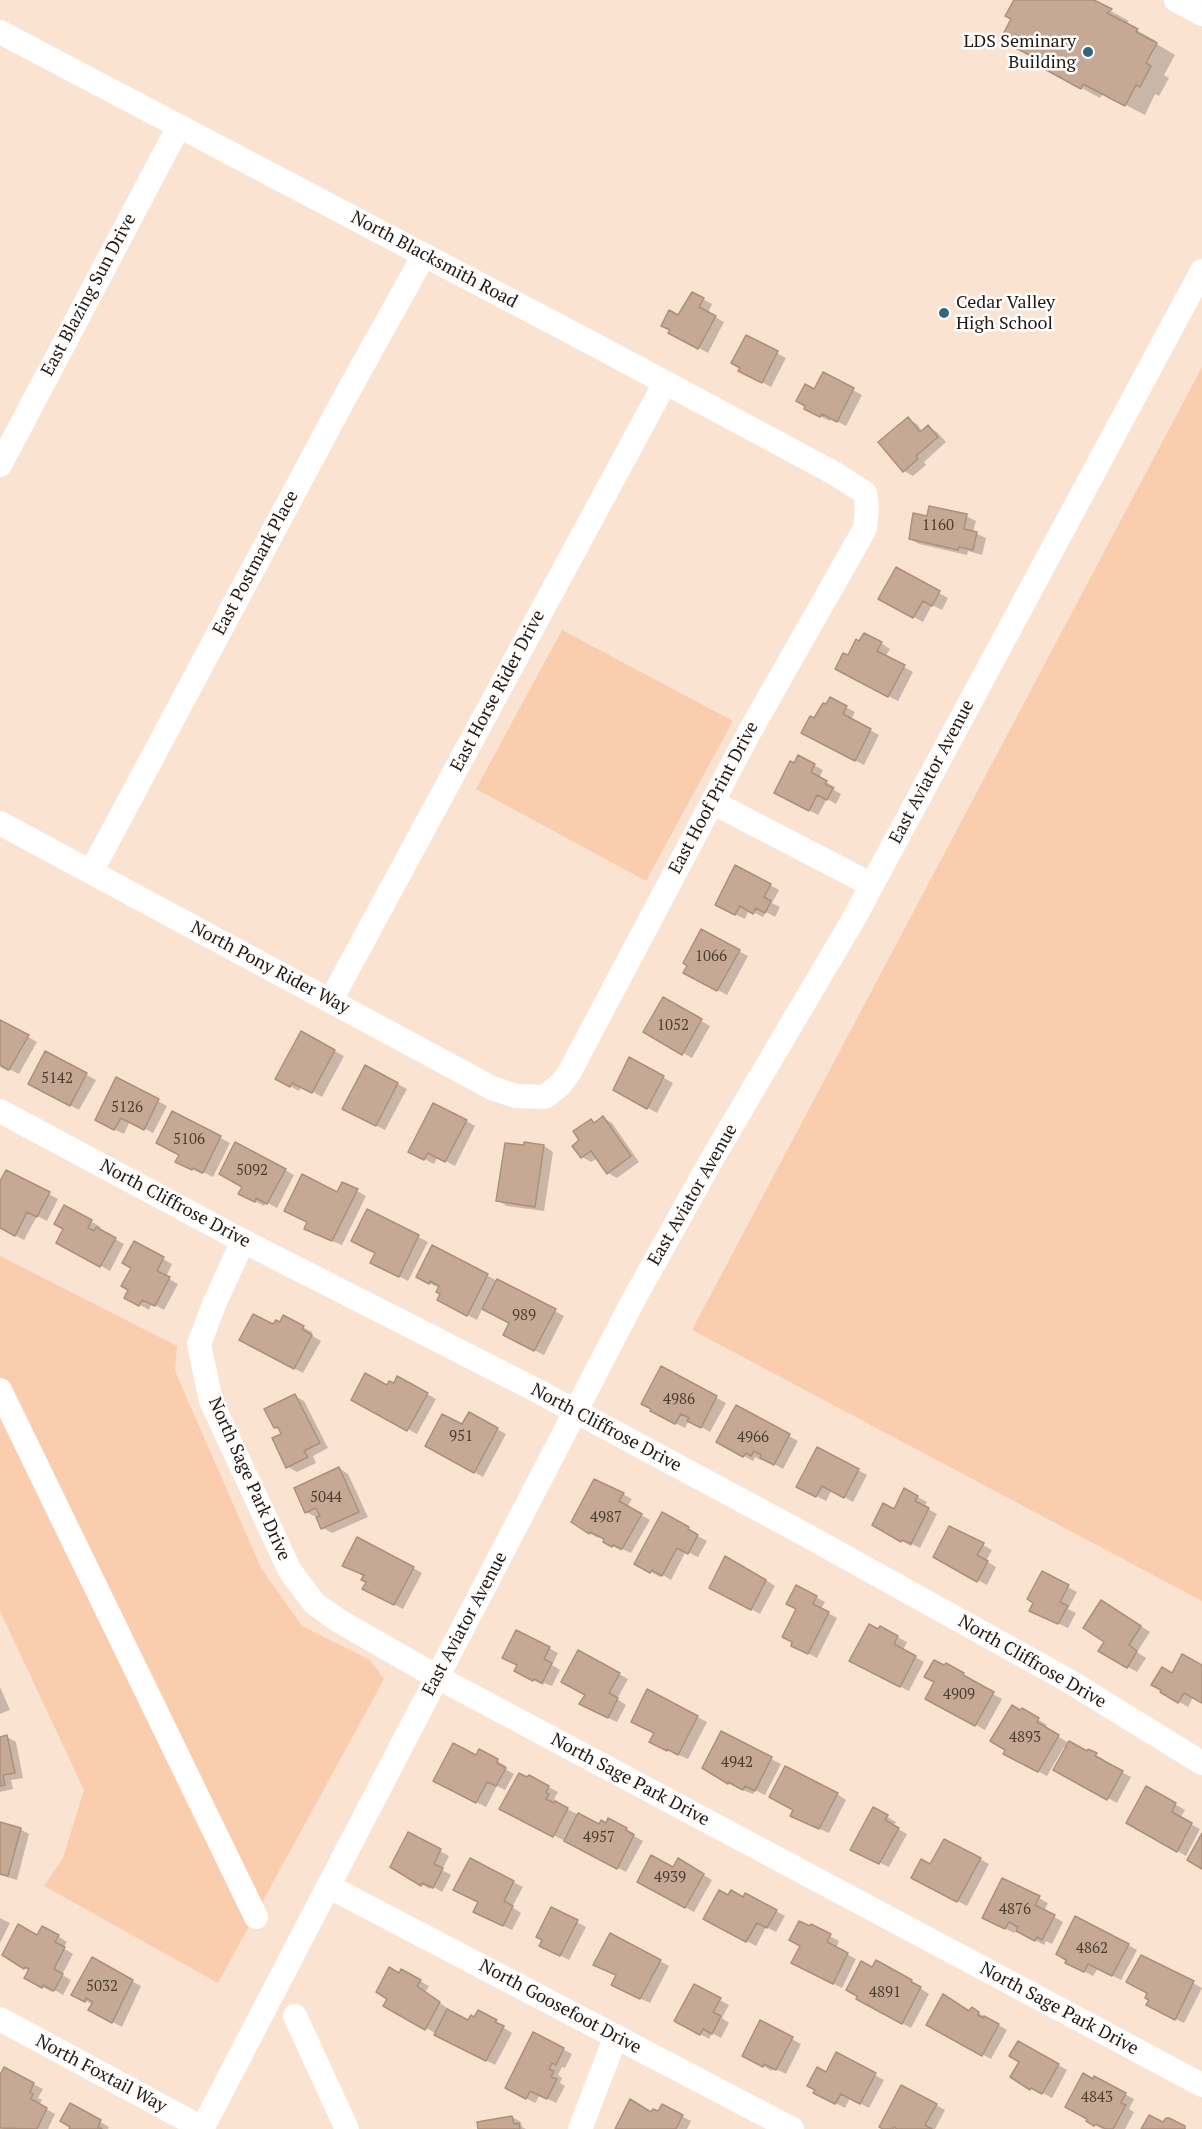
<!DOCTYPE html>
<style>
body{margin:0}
canvas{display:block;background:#fbe3d2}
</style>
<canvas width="1202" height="2129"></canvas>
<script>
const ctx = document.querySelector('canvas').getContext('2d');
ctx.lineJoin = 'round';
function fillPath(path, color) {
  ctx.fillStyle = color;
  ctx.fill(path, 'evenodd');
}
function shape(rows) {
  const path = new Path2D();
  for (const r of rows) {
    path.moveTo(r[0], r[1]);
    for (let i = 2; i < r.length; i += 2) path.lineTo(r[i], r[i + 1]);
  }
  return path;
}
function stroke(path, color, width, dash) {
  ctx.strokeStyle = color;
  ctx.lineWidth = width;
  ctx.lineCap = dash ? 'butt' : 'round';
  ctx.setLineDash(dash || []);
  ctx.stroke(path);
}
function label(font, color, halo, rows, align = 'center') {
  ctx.font = font + ' "PT Serif",serif';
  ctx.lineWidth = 5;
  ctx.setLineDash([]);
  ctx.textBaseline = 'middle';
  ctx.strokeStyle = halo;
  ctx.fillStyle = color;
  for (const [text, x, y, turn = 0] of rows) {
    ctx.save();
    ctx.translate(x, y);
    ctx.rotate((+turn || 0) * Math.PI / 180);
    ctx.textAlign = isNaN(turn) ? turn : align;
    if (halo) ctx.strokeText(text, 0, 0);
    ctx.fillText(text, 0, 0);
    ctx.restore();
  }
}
const green = shape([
 [1202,367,1202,1601,692,1330],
 [562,630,733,721,646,881,476,789],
 [0,1256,177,1346,175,1371,261,1568,302,1626,370,1660,384,1679,218,1983,44,1886,63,1858,84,1790,0,1611]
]);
const shadow = shape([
 [1015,0,1091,0,1129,21,1126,24,1156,41,1155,43,1175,55,1164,75,1169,78,1159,96,1155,94,1145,115,1103,93,1100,98,1059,76,1043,61,1013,19],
 [693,294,712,304,708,313,724,322,708,353,670,332],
 [747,337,786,358,771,387,740,370],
 [824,374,862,395,846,426,831,418,830,421,815,414,815,391],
 [908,419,917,424,922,431,928,427,937,432,946,442,924,462,926,465,913,476,904,471],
 [966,516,976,521,973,532,986,538,982,555,968,551,967,555,919,544,910,539,928,518],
 [896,569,948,598,942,610,932,605,923,622,880,599],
 [881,643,890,649,885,657,913,672,898,701,846,674,849,657],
 [830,699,855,712,851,720,879,735,864,765,811,737,815,720],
 [814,765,823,770,819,778,835,787,834,790,841,794,836,804,827,799,818,815,785,798],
 [770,885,779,890,772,903,780,907,775,917,766,912,763,917,749,910,745,919,726,910],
 [701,931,748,956,727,995,685,972],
 [664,999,710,1026,692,1058,645,1032],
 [0,1021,37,1042,19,1074,9,1069,8,1071,0,1067],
 [302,1033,344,1056,322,1097,302,1086,299,1091,277,1079],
 [45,1053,96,1080,79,1110,39,1088],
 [630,1059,673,1083,657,1113,615,1090],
 [366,1067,407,1089,385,1130,353,1113],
 [158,1101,167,1106,153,1133,130,1121,124,1134,105,1125],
 [173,1113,230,1143,213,1177,203,1172,202,1174,186,1166,181,1155],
 [603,1118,612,1123,639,1162,617,1178,608,1173,598,1158,591,1162,582,1157,581,1141,591,1120,596,1123],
 [466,1121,475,1126,455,1166,438,1157,434,1164,419,1156],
 [544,1146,553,1152,544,1211,507,1206,497,1200,525,1147],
 [285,1170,294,1175,277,1208,266,1202,264,1206,249,1198],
 [0,1184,49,1194,58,1199,47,1221,37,1216,24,1240,0,1227],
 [357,1191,366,1196,342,1245,315,1234,309,1222,338,1194],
 [65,1207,101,1227,99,1230,124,1244,110,1271,58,1242,65,1229],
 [368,1211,428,1242,408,1281,381,1267],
 [135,1243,172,1264,166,1277,178,1284,164,1310,152,1303,149,1310,126,1297,130,1290],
 [433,1247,564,1316,544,1355,514,1340,511,1323,483,1307,477,1320,447,1304,440,1288,426,1282],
 [284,1317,312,1332,311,1335,321,1341,303,1373,250,1345,280,1324],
 [662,1368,726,1403,710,1432,689,1420,685,1428,661,1416],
 [398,1378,436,1399,417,1434,353,1399,394,1385],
 [295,1396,304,1401,328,1448,313,1456,316,1463,297,1472,288,1467,283,1434,275,1427],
 [736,1407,798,1441,783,1469,762,1457,761,1460,755,1457,753,1461,718,1442],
 [469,1414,506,1434,483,1477,427,1446,463,1426],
 [339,1468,348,1474,368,1517,332,1533,323,1528,317,1516,316,1517,306,1512],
 [858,1470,867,1475,853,1502,832,1490,826,1501,798,1486],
 [604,1484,632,1499,627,1507,650,1520,631,1553,622,1549,621,1551,605,1541,606,1539,600,1536,598,1538,589,1533],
 [905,1490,927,1502,924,1507,937,1514,920,1548,912,1544,911,1546,874,1525,895,1511],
 [663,1515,697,1533,696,1535,707,1541,698,1557,686,1551,671,1580,661,1574,660,1577,636,1564],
 [983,1545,992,1550,986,1561,996,1567,987,1585,934,1557],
 [726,1558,757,1574,775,1586,760,1614,720,1592],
 [344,1566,413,1568,422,1573,403,1609,373,1594,365,1577],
 [1042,1573,1077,1592,1068,1609,1076,1613,1068,1628,1040,1615],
 [816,1597,825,1602,821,1609,837,1618,817,1658,793,1645],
 [1111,1607,1150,1632,1137,1652,1146,1658,1137,1672,1126,1666,1106,1641],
 [880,1628,907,1642,903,1650,924,1662,909,1691,860,1666],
 [549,1648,558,1653,552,1665,560,1670,552,1686,544,1683,543,1685,524,1676],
 [579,1652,628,1679,617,1699,626,1705,617,1722,590,1709],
 [1202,1667,1202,1701,1194,1696,1188,1707,1162,1692,1172,1675],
 [963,1674,972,1679,971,1682,1002,1699,985,1730,927,1698],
 [0,1687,10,1710,0,1714],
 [648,1691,707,1722,688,1759,660,1747],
 [1022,1710,1047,1725,1045,1728,1067,1742,1088,1753,1089,1751,1105,1760,1103,1762,1131,1777,1117,1803,1055,1769,1067,1748,1064,1747,1047,1776,1005,1753],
 [722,1733,781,1764,765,1795,755,1790,753,1794,737,1788,704,1768],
 [7,1737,16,1742,23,1778,11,1780,13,1789,0,1792,0,1738],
 [480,1751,506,1766,505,1769,514,1774,505,1790,497,1786,486,1807,444,1785,477,1757],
 [529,1777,558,1792,554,1799,557,1801,556,1803,599,1826,606,1825,609,1820,635,1834,634,1836,643,1841,626,1872,510,1813],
 [1147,1788,1185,1810,1180,1818,1200,1829,1186,1856,1128,1823],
 [837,1794,846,1800,829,1833,801,1821],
 [874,1809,896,1822,893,1826,907,1834,889,1867,861,1854],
 [0,1823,20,1829,29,1834,17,1880,0,1875],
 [409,1834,449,1856,442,1870,451,1875,442,1892,432,1886,430,1889,392,1867],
 [980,1859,989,1864,967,1906,922,1883,931,1866],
 [471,1860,523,1887,512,1907,521,1913,512,1930,483,1916],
 [679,1860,712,1880,694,1912,639,1882,674,1869],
 [746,1895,785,1916,776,1932,766,1927,756,1946,705,1919,729,1897,744,1899],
 [1039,1898,1048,1903,1044,1911,1063,1922,1052,1944,1046,1941,1044,1945,1016,1930,1014,1933,993,1922],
 [0,1918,10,1923,0,1943],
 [577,1922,586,1927,569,1960,550,1950],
 [811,1926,839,1941,836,1948,856,1959,842,1988,802,1968],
 [611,1935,669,1966,650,2003,622,1990,618,1975,614,1973,613,1975,595,1964],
 [58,1936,67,1942,63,1948,73,1954,62,1975,71,1980,63,1995,53,1989,52,1992,35,1983,29,1971,3,1955,38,1937],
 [1128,1945,1137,1950,1121,1980,1098,1968,1093,1976,1076,1967],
 [92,1959,141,1986,122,2027,90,2010,93,2005,73,1994],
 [877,1962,921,1986,920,1988,929,1994,911,2028,858,1999],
 [402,1971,429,1986,425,1993,449,2009,447,2011,469,2022,475,2019,478,2012,505,2026,504,2028,512,2033,495,2065,385,2006],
 [1193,1983,1202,1988,1184,2023,1157,2010],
 [694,1986,729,2005,722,2018,729,2023,721,2038,712,2033,709,2039,676,2020],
 [972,2009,1007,2030,991,2059,928,2025,970,2013],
 [761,2022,801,2044,786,2074,774,2068,772,2071,753,2060],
 [1018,2043,1067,2070,1052,2098,1041,2092,1040,2094,1012,2076,1021,2061],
 [563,2049,572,2054,565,2068,562,2067,558,2075,562,2078,560,2083,565,2086,556,2103,540,2095,535,2103,516,2093],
 [837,2054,884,2080,869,2108,850,2098,845,2108,815,2092],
 [4,2069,43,2089,38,2098,42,2100,39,2105,55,2114,48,2129,3,2129,0,2127,0,2078],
 [1095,2078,1134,2099,1129,2109,1134,2112,1125,2129,1102,2129,1088,2121],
 [70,2105,109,2127,108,2129,71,2129],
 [936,2105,945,2110,935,2129,886,2129],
 [662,2106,691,2121,687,2129,617,2129,652,2114,658,2114],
 [512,2117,521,2122,522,2127,526,2129,480,2129]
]);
const building = shape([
 [1014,0,1094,0,1112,9,1107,13,1138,29,1136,32,1157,43,1146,63,1151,66,1140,87,1136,85,1125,106,1083,84,1081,89,1039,66,1041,61,1000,40,1011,19,1005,16,1014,0],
 [692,292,704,298,699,307,716,316,698,349,668,333,670,330,661,326,669,310,678,315,692,292],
 [746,335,778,351,762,383,738,371,740,368,731,363,746,335],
 [823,372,854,388,837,422,822,414,820,417,804,409,805,406,796,401,805,384,814,389,823,372],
 [908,417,920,432,928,425,938,437,916,456,918,459,903,472,878,442,908,417],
 [929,506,967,514,964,529,977,532,973,550,959,547,958,550,909,539,913,513,927,516,929,506],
 [896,567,940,591,932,606,923,601,913,618,878,599,896,567],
 [864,633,882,642,877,651,905,665,888,697,835,669,843,653,848,655,856,639,859,641,864,633],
 [830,697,847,706,843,714,871,729,855,761,801,733,810,716,814,718,823,703,826,704,830,697],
 [798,755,815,764,811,772,827,781,825,784,833,788,827,800,817,795,809,811,774,793,790,761,794,763,798,755],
 [735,865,771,884,764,897,771,901,765,913,756,908,753,914,740,906,735,915,715,905,735,865],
 [701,929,740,950,717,991,683,973,687,966,683,963,701,929],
 [663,997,702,1019,682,1055,643,1032,663,997],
 [0,1020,29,1035,9,1070,0,1065,0,1020],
 [301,1031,335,1050,312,1093,292,1083,290,1087,275,1079,301,1031],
 [45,1051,87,1073,70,1106,28,1084,45,1051],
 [629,1057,664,1076,647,1109,613,1090,629,1057],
 [365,1065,398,1083,376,1126,342,1109,365,1065],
 [116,1077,159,1099,144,1130,121,1118,114,1130,95,1120,116,1077],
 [433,1103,467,1120,445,1162,428,1153,424,1160,408,1152,433,1103],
 [172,1111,221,1136,203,1173,193,1168,192,1170,175,1162,179,1155,156,1143,172,1111],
 [603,1116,631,1156,607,1174,591,1151,581,1158,572,1146,579,1140,573,1131,591,1119,594,1123,603,1116],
 [235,1142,286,1169,267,1204,256,1198,255,1202,238,1194,242,1187,219,1174,235,1142],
 [524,1142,544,1145,535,1207,496,1201,505,1143,524,1145,524,1142],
 [6,1170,50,1192,37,1217,27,1212,15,1236,0,1228,0,1181,6,1170],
 [302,1174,337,1192,342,1182,358,1189,332,1241,304,1229,307,1222,284,1211,302,1174],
 [64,1205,92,1220,88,1228,94,1231,96,1227,116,1238,100,1267,56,1243,63,1229,54,1224,64,1205],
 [367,1209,419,1235,399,1277,370,1263,375,1253,351,1241,367,1209],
 [134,1241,164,1257,157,1271,170,1277,155,1306,142,1300,139,1306,124,1298,128,1290,121,1286,131,1268,122,1263,134,1241],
 [432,1245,488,1274,467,1316,437,1300,440,1294,436,1292,439,1286,430,1281,429,1284,416,1277,432,1245],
 [497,1279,556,1309,534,1351,503,1335,509,1323,482,1309,497,1279],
 [253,1314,273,1324,276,1320,280,1322,283,1315,304,1326,302,1329,312,1335,294,1369,239,1340,253,1314],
 [661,1366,717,1396,701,1428,687,1421,689,1418,681,1414,675,1424,650,1411,651,1409,641,1404,661,1366],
 [365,1373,387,1385,389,1381,394,1383,397,1376,428,1393,407,1431,351,1400,365,1373],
 [295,1394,320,1443,304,1451,308,1457,286,1468,272,1438,281,1434,278,1427,274,1428,264,1409,295,1394],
 [736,1405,790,1434,774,1465,760,1458,761,1455,754,1451,751,1456,746,1453,743,1457,716,1442,736,1405],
 [469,1412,498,1428,474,1473,425,1446,442,1414,462,1424,469,1412],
 [817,1447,859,1469,844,1498,822,1486,816,1497,796,1487,817,1447],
 [339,1467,359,1512,321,1529,316,1517,320,1516,316,1508,305,1513,294,1488,339,1467],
 [594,1479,624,1493,619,1501,642,1514,622,1549,613,1545,612,1547,603,1542,604,1539,590,1532,589,1534,571,1522,594,1479],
 [904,1488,918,1496,915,1501,929,1508,911,1544,902,1540,901,1542,872,1525,883,1503,894,1509,904,1488],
 [662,1512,689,1527,688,1529,698,1535,688,1554,677,1548,662,1576,652,1570,650,1573,634,1564,662,1512],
 [949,1526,984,1543,977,1555,988,1561,977,1582,933,1557,949,1526],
 [357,1537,414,1567,394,1605,362,1589,366,1582,361,1580,364,1575,342,1566,357,1537],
 [725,1556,766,1580,751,1610,709,1588,725,1556],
 [1042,1571,1069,1585,1060,1602,1068,1606,1058,1624,1029,1611,1033,1603,1027,1599,1042,1571],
 [796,1585,817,1596,813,1604,829,1612,808,1654,791,1646,792,1642,782,1637,796,1609,786,1604,796,1585],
 [1101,1600,1141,1626,1129,1645,1137,1651,1127,1668,1098,1651,1104,1642,1083,1628,1101,1600],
 [869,1624,878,1629,880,1626,898,1636,894,1644,916,1656,900,1687,849,1661,869,1624],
 [516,1630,550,1647,544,1659,552,1663,542,1683,534,1679,533,1681,514,1671,517,1665,502,1658,516,1630],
 [578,1650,620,1673,609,1693,618,1698,608,1718,579,1704,585,1695,561,1682,578,1650],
 [1182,1654,1202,1665,1202,1703,1184,1693,1178,1703,1160,1692,1161,1690,1151,1685,1162,1667,1172,1673,1182,1654],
 [934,1660,944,1665,946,1663,964,1673,963,1675,994,1692,975,1726,925,1699,934,1682,924,1677,934,1660],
 [647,1689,698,1716,678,1755,667,1749,667,1751,649,1742,654,1733,631,1722,647,1689],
 [1012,1705,1020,1710,1022,1708,1039,1718,1037,1722,1059,1735,1038,1772,1003,1754,1005,1750,990,1741,1012,1705],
 [721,1731,772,1757,755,1791,745,1786,743,1790,728,1782,728,1784,702,1768,721,1731],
 [7,1735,15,1773,3,1775,5,1785,0,1786,0,1737,7,1735],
 [1069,1741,1087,1751,1088,1749,1097,1753,1095,1756,1123,1771,1107,1800,1053,1770,1069,1741],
 [453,1743,476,1755,479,1749,498,1759,497,1763,506,1768,496,1786,487,1782,476,1803,433,1781,453,1743],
 [785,1766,838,1793,819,1829,790,1816,793,1810,769,1797,785,1766],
 [519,1773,527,1777,529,1775,549,1786,546,1793,549,1794,546,1799,554,1803,555,1801,568,1808,553,1837,499,1809,519,1773],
 [1146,1786,1176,1803,1172,1812,1192,1823,1177,1852,1126,1823,1146,1786],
 [873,1807,888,1815,885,1820,899,1828,879,1864,850,1850,873,1807],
 [578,1813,599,1824,601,1820,606,1823,608,1818,627,1828,626,1830,634,1835,617,1869,564,1841,578,1813],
 [0,1822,21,1828,8,1876,0,1874,0,1822],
 [408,1832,441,1849,434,1864,443,1868,433,1888,422,1883,421,1886,390,1867,408,1832],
 [1202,1833,1202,1869,1187,1860,1202,1833],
 [944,1839,981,1858,957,1902,911,1878,921,1859,930,1864,944,1839],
 [651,1855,673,1867,678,1858,704,1874,685,1908,637,1882,651,1855],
 [470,1858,514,1881,504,1901,513,1906,503,1926,473,1912,478,1902,453,1890,470,1858],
 [1002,1878,1040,1896,1035,1905,1055,1915,1042,1940,1037,1937,1035,1941,1016,1931,1018,1927,1009,1922,1005,1929,982,1918,1002,1878],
 [719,1890,728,1895,731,1890,743,1897,745,1893,777,1910,767,1928,757,1923,746,1942,703,1919,719,1890],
 [551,1907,578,1920,560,1956,539,1946,542,1940,536,1937,551,1907],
 [1075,1916,1129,1944,1112,1976,1088,1964,1084,1972,1065,1963,1066,1960,1056,1954,1075,1916],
 [799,1921,810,1926,811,1924,831,1934,827,1942,848,1953,833,1984,791,1963,800,1946,789,1940,799,1921],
 [18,1924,37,1935,42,1926,59,1935,55,1942,65,1947,54,1969,63,1974,54,1991,43,1985,42,1988,24,1978,29,1969,25,1967,24,1969,2,1955,18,1924],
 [610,1933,661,1960,640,1999,611,1985,616,1975,593,1965,610,1933],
 [1141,1955,1194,1981,1175,2020,1146,2005,1149,2000,1145,1998,1147,1993,1126,1982,1141,1955],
 [92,1957,133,1980,112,2023,88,2010,93,2002,86,1998,85,2002,71,1995,92,1957],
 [876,1960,912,1980,911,1982,921,1987,902,2024,856,1999,857,1996,846,1990,861,1961,872,1967,876,1960],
 [389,1967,399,1973,401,1969,421,1980,417,1986,440,2002,425,2030,383,2006,387,1999,376,1992,389,1967],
 [694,1984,721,1998,713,2012,721,2016,712,2034,703,2029,700,2035,674,2021,694,1984],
 [943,1994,969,2011,972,2007,979,2012,978,2015,983,2018,984,2016,999,2024,982,2056,926,2025,943,1994],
 [447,2009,468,2020,471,2015,474,2017,478,2010,497,2020,495,2022,504,2026,486,2061,434,2035,447,2009],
 [760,2020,793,2037,776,2070,764,2064,763,2067,742,2056,760,2020],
 [533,2032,564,2048,556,2065,552,2063,549,2069,554,2071,551,2077,557,2079,547,2099,530,2091,526,2099,505,2088,533,2032],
 [1018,2041,1059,2064,1042,2094,1031,2088,1030,2090,1010,2077,1019,2062,1009,2056,1018,2041],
 [836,2052,876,2073,860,2104,841,2094,835,2104,813,2093,815,2090,807,2086,817,2067,826,2072,836,2052],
 [4,2067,34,2083,30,2092,33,2094,31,2099,47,2108,37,2129,0,2128,0,2075,4,2067],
 [1083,2073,1093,2079,1094,2076,1126,2093,1121,2103,1126,2105,1113,2129,1106,2129,1096,2124,1094,2126,1086,2121,1087,2119,1065,2107,1083,2073],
 [901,2085,937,2104,925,2125,932,2129,897,2129,894,2127,893,2129,883,2129,879,2127,901,2085],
 [630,2099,651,2112,653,2109,658,2111,662,2104,683,2115,676,2129,615,2129,630,2099],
 [70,2103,101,2120,98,2127,102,2129,69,2129,70,2127,60,2121,70,2103],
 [1149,2115,1163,2122,1166,2118,1169,2118,1185,2126,1185,2129,1141,2129,1149,2115],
 [512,2116,514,2124,519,2123,520,2129,478,2129,477,2122,512,2116]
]);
const minor = shape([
 [1176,0,1202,14],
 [0,32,599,347,834,473,865,493,867,509,865,528,858,541,750,731,569,1073,561,1084,545,1097,516,1096,492,1088,0,823],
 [0,465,179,126],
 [712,802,872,885],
 [91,872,345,397,424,255],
 [331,1000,665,383],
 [0,1111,243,1241,532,1388,795,1529,1069,1681,1202,1763],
 [243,1241,215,1302,199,1344,211,1401,290,1571,314,1603,339,1621,437,1677,1202,2085],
 [0,1390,256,1917],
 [328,1886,792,2129],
 [295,2016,347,2129],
 [0,2019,202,2128],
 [202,2129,634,1299,712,1159,853,920,1202,271],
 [580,2129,616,2036]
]);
const markers = [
 [1088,52,6,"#306882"],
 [944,313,6,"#306882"]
];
const numberNames = [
 ["1160",938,526],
 ["1066",711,957],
 ["1052",673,1026],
 ["5142",57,1079],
 ["5126",127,1108],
 ["5106",189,1140],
 ["5092",252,1171],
 ["989",524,1316],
 ["4986",679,1400],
 ["951",461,1437],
 ["4966",753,1438],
 ["5044",326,1498],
 ["4987",606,1518],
 ["4909",959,1695],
 ["4893",1025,1738],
 ["4942",737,1763],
 ["4957",599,1838],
 ["4939",670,1878],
 ["4876",1015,1910],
 ["4862",1092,1949],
 ["5032",102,1987],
 ["4891",885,1993],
 ["4843",1097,2098]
];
const poiNames = [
 ["LDS Seminary",1076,42],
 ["Building",1076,63],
 ["Cedar Valley",956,303,"left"],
 ["High School",956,324,"left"]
];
const streetNames = [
 ["North Blacksmith Road",434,260,28],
 ["East Blazing Sun Drive",89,295,-62],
 ["East Postmark Place",256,563,-62],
 ["East Horse Rider Drive",498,691,-62],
 ["East Aviator Avenue",932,772,-62],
 ["East Hoof Print Drive",714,798,-62],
 ["North Pony Rider Way",270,968,28],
 ["East Aviator Avenue",693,1195,-60],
 ["North Cliffrose Drive",175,1204,28],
 ["North Cliffrose Drive",606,1428,28],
 ["North Sage Park Drive",249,1479,66],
 ["East Aviator Avenue",465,1624,-62],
 ["North Cliffrose Drive",1032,1662,30],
 ["North Sage Park Drive",630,1780,28],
 ["North Goosefoot Drive",560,2007,28],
 ["North Sage Park Drive",1059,2009,28],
 ["North Foxtail Way",101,2074,28]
];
fillPath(green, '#f9cdad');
fillPath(shadow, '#0003');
fillPath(building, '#c6a995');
stroke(building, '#ac907c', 1.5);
stroke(minor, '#fff', 24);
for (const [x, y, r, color] of markers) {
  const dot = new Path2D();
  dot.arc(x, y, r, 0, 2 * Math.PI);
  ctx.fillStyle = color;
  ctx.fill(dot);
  stroke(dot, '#fff', 2);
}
label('15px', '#4c3d33', null, numberNames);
label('18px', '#241912', '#fff', poiNames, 'right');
label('18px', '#241912', '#fff', streetNames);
</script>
